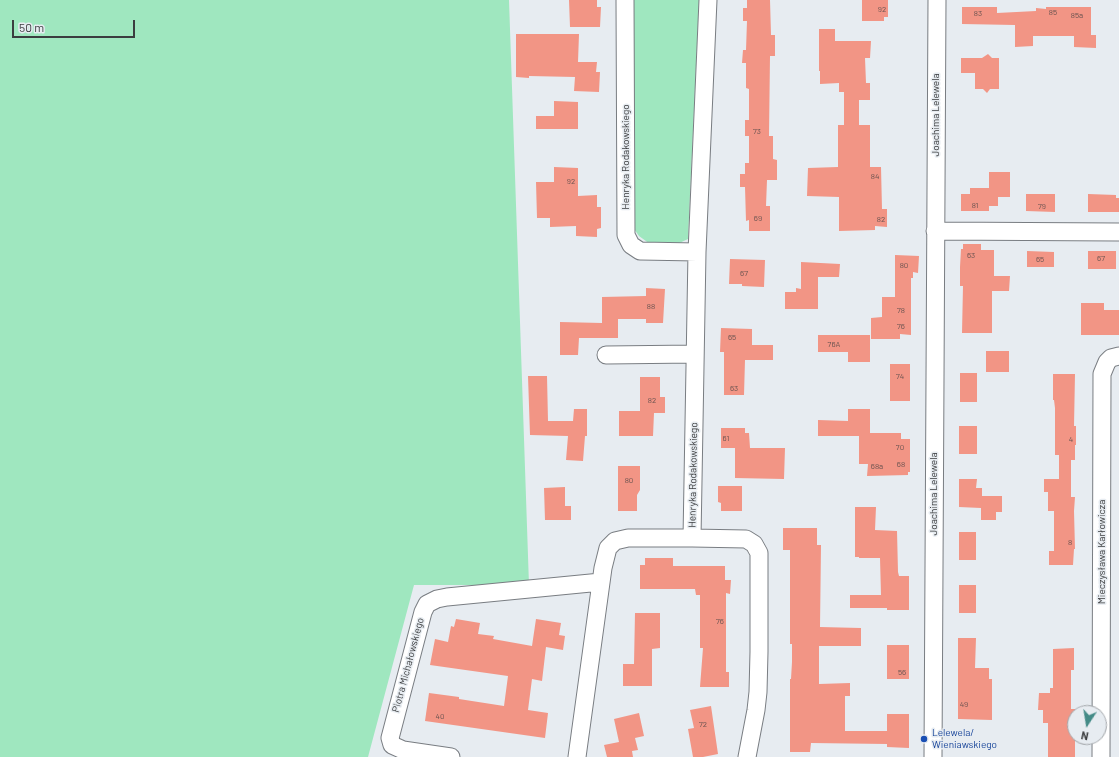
<!DOCTYPE html>
<meta charset="utf-8">
<style>
body{margin:0}
#map{position:relative;width:1119px;height:757px;overflow:hidden;background:#e7ecf1;font-family:Barlow,sans-serif}
canvas{display:block}
.north{position:absolute;left:1067px;top:705px;width:40px;height:40px;box-sizing:border-box;background:#e7ecf1;border:1px solid #a2a6aa;border-radius:50%;rotate:192deg;font-size:11px;font-weight:700;line-height:16px;text-align:center;color:#3b3d3f}
.north::after{content:'';display:block;margin:auto;width:14px;height:18px;background:#448b87;clip-path:polygon(50% 0,100% 100%,50% 72%,0 100%)}
.scale{position:absolute;left:12px;top:20px;width:123px;height:18px;box-sizing:border-box;border:2px solid #3b3d3f;border-top:0;padding-left:5px;font-size:12px;line-height:14px;white-space:nowrap;color:#3b3d3f;-webkit-text-stroke:3px #e7ecf1;paint-order:stroke}
</style>
<div id="map">
<canvas width="1119" height="757"></canvas>
<div class="north">N</div>
<div class="scale">50 m</div>
</div>
<script>
const ctx = document.querySelector('canvas').getContext('2d');
ctx.lineJoin = 'round';
function fillPath(path, color) {
  ctx.fillStyle = color;
  ctx.fill(path, 'evenodd');
}
function shape(rows) {
  const path = new Path2D();
  for (const r of rows) {
    path.moveTo(r[0], r[1]);
    for (let i = 2; i < r.length; i += 2) path.lineTo(r[i], r[i + 1]);
  }
  return path;
}
function stroke(path, color, width, dash) {
  ctx.strokeStyle = color;
  ctx.lineWidth = width;
  ctx.lineCap = dash ? 'butt' : 'round';
  ctx.setLineDash(dash || []);
  ctx.stroke(path);
}
function label(font, color, halo, rows, align = 'center') {
  ctx.font = font + ' Barlow,sans-serif';
  ctx.lineWidth = 3;
  ctx.setLineDash([]);
  ctx.textBaseline = 'middle';
  ctx.strokeStyle = halo;
  ctx.fillStyle = color;
  for (const [text, x, y, turn = 0] of rows) {
    ctx.save();
    ctx.translate(x, y);
    ctx.rotate((+turn || 0) * Math.PI / 180);
    ctx.textAlign = isNaN(turn) ? turn : align;
    if (halo) ctx.strokeText(text, 0, 0);
    ctx.fillText(text, 0, 0);
    ctx.restore();
  }
}
const green = shape([
 [0,0,509,0,529,585,414,585,368,757,0,757],
 [632,0,699,0,688,239,675,245,650,244,639,236,632,226]
]);
const building = shape([
 [569,0,597,0,597,7,601,7,600,27,570,27],
 [747,0,770,0,771,35,775,35,775,56,770,56,769,136,773,136,773,159,777,160,777,180,767,180,766,206,770,206,770,231,749,231,749,220,746,221,745,187,740,187,740,174,745,174,745,163,749,163,749,136,745,136,745,120,749,120,749,89,746,88,746,63,742,63,743,50,746,50,747,21,743,21,743,8,747,8],
 [862,0,888,0,888,17,884,17,884,21,862,21],
 [962,7,997,7,997,13,1036,11,1036,8,1046,9,1046,7,1091,7,1091,35,1096,35,1096,48,1074,47,1074,36,1033,36,1033,46,1015,47,1015,25,962,24],
 [819,29,835,29,835,41,871,41,870,58,865,58,866,83,870,83,870,100,859,100,859,125,870,125,870,167,881,167,882,209,887,209,887,227,875,226,875,230,839,231,839,197,807,196,808,168,838,167,838,125,844,125,844,92,839,92,839,83,820,84,820,71,819,71],
 [516,34,579,34,578,62,597,62,596,72,600,72,599,92,574,91,575,77,529,76,529,78,516,77],
 [988,54,992,58,999,58,999,89,990,89,987,93,983,89,975,89,975,73,961,73,961,58,982,58],
 [554,101,578,102,578,129,536,129,536,116,554,116],
 [554,167,578,168,578,196,597,195,597,207,601,207,601,228,597,229,597,237,576,236,576,226,550,227,550,218,537,218,536,182,554,182],
 [989,172,1010,172,1010,197,998,197,998,206,989,206,989,211,961,211,961,194,970,194,970,188,989,188],
 [1026,194,1055,194,1055,212,1026,211],
 [1088,194,1116,195,1116,198,1119,198,1119,212,1088,212],
 [963,244,981,244,981,250,994,250,994,276,1010,276,1009,291,992,291,992,333,962,333,963,286,960,286,960,267,961,249,963,249],
 [1027,251,1054,252,1054,267,1027,267],
 [1088,251,1116,251,1116,269,1088,269],
 [895,255,919,256,918,273,913,272,913,278,911,278,911,335,900,334,900,339,871,339,871,318,882,317,882,297,895,297],
 [730,259,765,260,764,287,742,286,742,284,729,284],
 [801,262,840,264,839,277,818,277,818,309,785,309,785,292,796,292,796,288,801,289],
 [646,288,665,289,663,323,646,323,646,319,618,319,618,338,579,338,578,355,560,355,560,322,602,323,602,297,646,296],
 [1081,303,1104,303,1104,310,1119,310,1119,335,1081,335],
 [721,328,752,329,752,345,773,345,773,360,745,360,744,395,724,395,724,352,720,352],
 [818,335,870,335,870,362,848,362,848,352,818,352],
 [986,351,1009,351,1009,372,986,372],
 [890,364,910,364,910,401,890,401],
 [960,373,977,373,977,402,960,402],
 [1053,374,1075,374,1074,426,1076,426,1076,445,1075,445,1075,460,1071,460,1071,497,1075,497,1074,511,1075,549,1074,549,1073,565,1049,565,1049,551,1054,551,1054,511,1048,511,1048,492,1044,492,1044,479,1059,479,1059,455,1055,455,1055,408,1054,400,1053,400],
 [528,376,547,376,548,421,573,421,574,409,587,409,587,436,585,436,583,461,566,460,568,436,530,435],
 [640,377,660,377,660,397,665,397,665,413,654,413,653,436,619,436,619,411,640,411],
 [848,409,870,409,870,433,901,433,901,439,910,439,910,472,908,472,908,475,867,476,868,464,859,464,859,436,818,436,818,420,848,421],
 [959,426,977,426,977,454,959,454],
 [721,428,745,428,745,433,749,433,750,448,785,448,784,479,735,478,735,448,721,448],
 [618,466,640,466,640,490,637,495,637,511,618,511],
 [959,479,977,479,976,488,982,488,982,496,1002,496,1002,512,996,512,996,520,981,520,981,508,959,507],
 [718,486,742,486,742,511,721,511,721,503,718,502],
 [565,487,565,506,571,506,571,520,545,520,544,488],
 [855,507,876,507,875,530,897,531,898,572,899,576,909,576,909,610,887,610,887,608,850,608,850,595,881,595,880,558,859,558,859,557,855,557],
 [783,528,817,528,817,545,821,545,820,627,861,628,861,646,819,646,819,684,850,683,850,696,845,696,845,731,887,731,887,714,909,714,909,748,887,747,887,744,811,743,810,752,790,752,790,679,791,679,792,662,792,644,790,644,790,550,783,550],
 [959,532,976,532,976,560,959,560],
 [645,558,673,558,673,566,725,566,725,580,731,580,730,594,726,593,726,672,729,672,729,687,700,687,703,648,700,648,700,595,696,595,695,589,640,589,640,565,645,565],
 [959,585,976,585,976,613,959,613],
 [635,613,660,613,660,648,652,649,652,686,623,686,623,664,634,664],
 [456,619,480,623,478,634,494,636,493,639,532,646,536,619,561,623,559,635,565,636,563,650,546,647,542,681,532,679,528,710,548,713,545,738,425,721,429,693,459,697,459,699,504,706,508,676,430,665,435,639,448,642,451,626,454,627],
 [958,638,976,638,975,668,989,668,989,679,992,679,992,720,958,719],
 [887,645,909,645,909,679,887,679],
 [1074,648,1074,670,1071,670,1071,709,1075,709,1075,757,1048,757,1048,723,1043,723,1043,710,1038,710,1039,693,1050,693,1050,688,1053,688,1053,649],
 [711,706,718,754,703,757,693,757,688,729,694,728,690,710],
 [639,713,644,736,635,738,638,750,632,751,633,757,607,757,604,745,619,742,614,719]
]);
const minor = shape([
 [625,0,626,235,631,245,640,251,697,252],
 [935,231,1119,232],
 [606,355,695,354],
 [692,538,697,252,708,0],
 [451,757,403,750,392,745,390,738,423,612,427,604,437,599,447,597,601,582],
 [577,757,603,568,608,548,615,541,628,538,692,538,746,539,754,544,759,553,759,652,758,692,756,710,747,757],
 [933,757,937,0],
 [1101,757,1102,374,1107,362,1111,358,1119,356]
]);
const markers = [
 [924,739,4,"#1a4fb4"]
];
const numberNames = [
 ["92",882,9],
 ["85",1053,12],
 ["83",978,13],
 ["85a",1077,15],
 ["73",757,131],
 ["84",875,176],
 ["92",571,181],
 ["81",975,205],
 ["79",1042,206],
 ["69",758,218],
 ["82",881,219],
 ["63",971,255],
 ["67",1101,258],
 ["65",1040,259],
 ["80",904,265],
 ["67",744,273],
 ["88",651,306],
 ["78",901,310],
 ["76",901,326],
 ["65",732,337],
 ["76A",834,344],
 ["74",900,376],
 ["63",734,388],
 ["82",652,400],
 ["61",726,438],
 ["4",1071,439],
 ["70",900,447],
 ["68",901,464],
 ["68a",877,466],
 ["80",629,480],
 ["8",1070,542],
 ["76",720,621],
 ["56",902,672],
 ["49",964,704],
 ["40",440,716],
 ["72",703,724]
];
const streetNames = [
 ["Joachima Lelewela",936,115,-90],
 ["Henryka Rodakowskiego",626,157,-90],
 ["Henryka Rodakowskiego",693,475,-89],
 ["Joachima Lelewela",934,494,-90],
 ["Mieczysława Karłowicza",1102,552,-90],
 ["Piotra Michałowskiego",408,665,-75]
];
const transitNames = [
 ["Lelewela/",932,733],
 ["Wieniawskiego",932,745]
];
fillPath(green, '#9fe7bf');
fillPath(building, '#f29585');
stroke(minor, '#797d82', 19);
stroke(minor, '#fff', 17);
for (const [x, y, r, color] of markers) {
  const dot = new Path2D();
  dot.arc(x, y, r, 0, 2 * Math.PI);
  ctx.fillStyle = color;
  ctx.fill(dot);
  stroke(dot, '#e7ecf1', 1.5);
}
label('8px', '#695350', null, numberNames);
label('10px', '#3b3d3f', '#e7ecf1', streetNames);
label('10px', '#164399', '#e7ecf1', transitNames, 'left');
</script>
